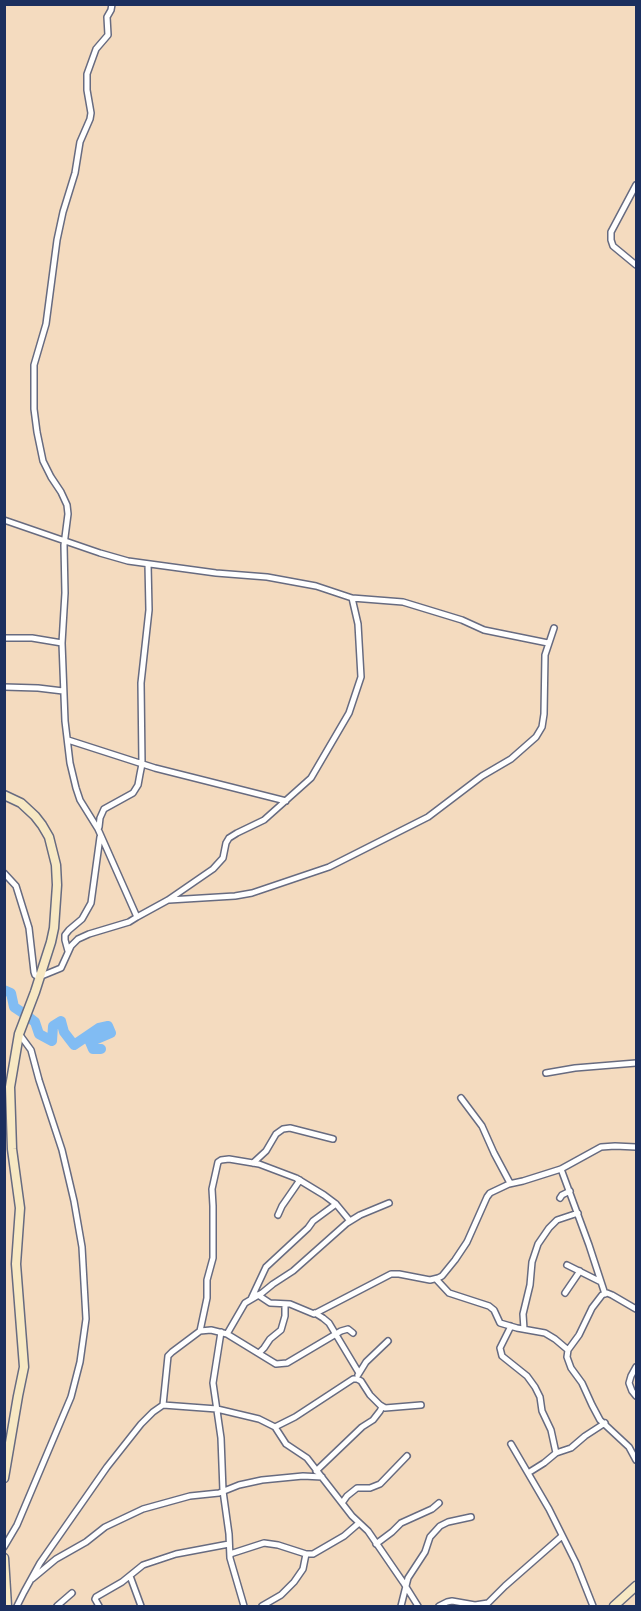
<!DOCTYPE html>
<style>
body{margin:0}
#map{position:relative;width:641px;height:1611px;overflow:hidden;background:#f4dbbf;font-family:Mali,sans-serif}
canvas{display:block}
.frame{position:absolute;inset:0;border:6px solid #1b2f5e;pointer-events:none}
</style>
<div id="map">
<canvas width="641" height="1611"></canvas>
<div class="frame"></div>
</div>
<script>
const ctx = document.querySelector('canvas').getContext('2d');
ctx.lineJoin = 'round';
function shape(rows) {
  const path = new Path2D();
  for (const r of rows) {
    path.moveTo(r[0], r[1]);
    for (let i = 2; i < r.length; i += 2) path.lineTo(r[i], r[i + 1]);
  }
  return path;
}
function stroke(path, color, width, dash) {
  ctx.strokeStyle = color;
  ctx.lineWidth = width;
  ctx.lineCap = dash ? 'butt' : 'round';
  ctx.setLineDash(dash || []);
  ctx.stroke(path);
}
const river = shape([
 [4,990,11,993,14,1007,26,1015,35,1022,39,1034,52,1041,53,1026,61,1021,64,1032,74,1045,99,1028,108,1026,111,1033,90,1042,93,1049,101,1049]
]);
const street = shape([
 [112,4,111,10,107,17,108,35,96,49,87,74,87,90,91,113,90,119,80,142,75,173,63,212,57,240,46,324,34,365,34,409,37,432,43,461,51,477,61,492,67,505,68,514,64,545,65,593,62,643,65,721,70,763,76,788,80,800,98,829,137,917],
 [636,185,611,232,611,240,613,246,636,265],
 [4,520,100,553,128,561,216,573,267,577,316,586,352,598,403,602,462,620,484,630,548,643],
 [4,638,32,638,62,643],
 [4,687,38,688,63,691],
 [68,740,155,768,286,801],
 [99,827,100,818,104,809,133,793,138,785,140,774,142,764,141,683,149,610,148,564],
 [4,873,16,886,29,928,34,972,35,975,39,977,61,968,71,946,78,939,89,934,129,922,137,917,168,900,213,869,223,858,226,843,229,838,237,833,264,820,311,778,349,713,361,677,358,624,352,598],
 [169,900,235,896,252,893,329,867,428,817,482,776,511,759,536,737,542,727,544,714,545,655,554,628],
 [68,951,65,940,65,935,69,930,82,919,91,903,100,837],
 [546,1073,575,1068,636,1063],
 [461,1098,482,1126,494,1153,510,1183],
 [253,1163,266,1151,276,1134,283,1129,290,1128,333,1139],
 [561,1169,589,1245,605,1294],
 [560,1198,562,1195,570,1191],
 [278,1215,282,1206,300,1180],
 [567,1265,601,1282],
 [436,1279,449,1293,489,1306,494,1310,500,1323,517,1328,545,1333,555,1339,568,1350],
 [565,1293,580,1271],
 [258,1295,270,1303,290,1304,314,1314,391,1274,399,1274,430,1280,438,1278,442,1276,455,1260,467,1242,487,1197,490,1193,509,1184,523,1181,561,1169,601,1147,615,1146,636,1147],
 [251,1299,266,1267,308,1228,313,1221,336,1204],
 [636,1309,612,1295,607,1293,602,1295,592,1308,579,1335,568,1350,567,1357,571,1368,582,1383,592,1405,600,1420,629,1447,636,1460],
 [315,1313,323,1318,329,1323,359,1373],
 [511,1326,500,1348,502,1356,527,1376,535,1387,540,1397,542,1411,551,1430,556,1453],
 [524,1329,523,1314,530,1285,532,1262,538,1244,549,1228,557,1220,578,1213],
 [200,1331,207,1298,207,1280,213,1258,213,1206,212,1189,218,1162,221,1160,229,1159,259,1164,296,1178,324,1195,336,1204,350,1221],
 [221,1332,213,1383,221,1438,223,1491,229,1534,230,1558,244,1606],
 [227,1334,245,1303,262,1293,273,1284,293,1271,347,1223,360,1215,389,1203],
 [259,1353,264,1348,270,1339,281,1330,285,1316,285,1304],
 [636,1367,631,1376,629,1383,632,1391,636,1396],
 [358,1375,366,1362,388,1341],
 [163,1405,168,1356,172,1352,200,1331,211,1330,227,1334,276,1364,287,1363,341,1331,348,1329,353,1333],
 [275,1427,295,1417,353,1379,357,1379,361,1381,370,1395,380,1405,385,1408,421,1405],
 [511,1444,549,1509,576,1563,593,1606],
 [316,1471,362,1427,373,1420,380,1411,382,1407],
 [528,1473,544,1463,556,1453,571,1448,585,1436,605,1423],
 [342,1503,347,1496,357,1488,370,1488,380,1484,407,1456],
 [376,1544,392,1532,401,1523,432,1509,439,1503],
 [4,1547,17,1525,71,1397,80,1362,86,1319,82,1247,74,1201,62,1150,39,1080,31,1050,20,1035],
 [230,1554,264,1543,278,1545,306,1554,313,1554,344,1536,359,1523],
 [130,1576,141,1606],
 [32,1579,56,1559,86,1542,105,1527,143,1509,190,1496,219,1493,239,1485,262,1480,303,1476,322,1477],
 [17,1606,24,1592,40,1563,107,1467,141,1424,153,1412,163,1405,217,1409,259,1419,275,1427,286,1444,307,1458,352,1516,368,1531,403,1582,418,1606],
 [57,1606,72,1593],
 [99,1606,95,1599,96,1597,122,1582,143,1565,176,1554,229,1544],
 [262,1606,281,1595,294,1582,303,1569,306,1554],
 [401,1606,408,1578,425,1552,430,1537,440,1526,448,1522,471,1517],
 [439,1606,447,1602,452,1601,475,1605,488,1603],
 [485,1606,505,1586,562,1536]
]);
const secondary = shape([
 [4,795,21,803,35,816,42,825,49,837,56,865,57,885,54,928,51,942,35,992,19,1034,10,1087,12,1149,20,1208,16,1264,24,1367,18,1396,4,1478],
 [4,1558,7,1606],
 [614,1606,636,1586]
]);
stroke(river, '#81bcf3', 10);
stroke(street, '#676b80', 8);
stroke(secondary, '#676b80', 11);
stroke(street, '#fff', 5);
stroke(secondary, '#f7e8c3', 8);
</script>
